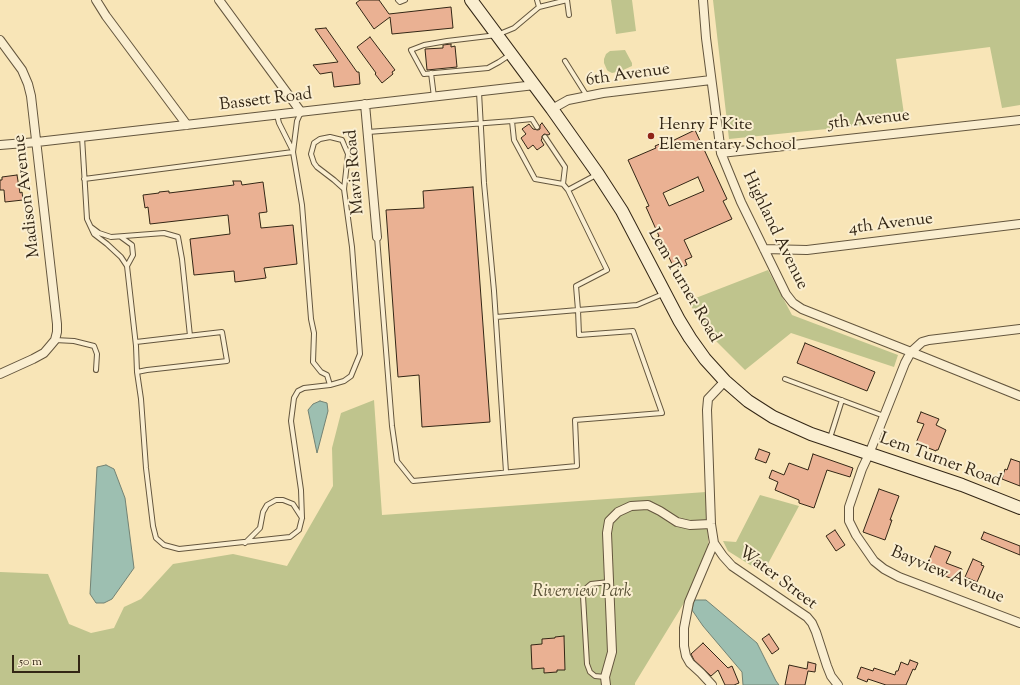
<!DOCTYPE html>
<style>
body{margin:0}
#map{position:relative;width:1020px;height:685px;overflow:hidden;background:#f8e5b7;font-family:"Sorts Mill Goudy",serif}
canvas{display:block}
.scale{position:absolute;left:12px;top:655px;width:68px;height:18px;box-sizing:border-box;border:2px solid #332615;border-top:0;padding-left:5px;font-size:12px;line-height:14px;white-space:nowrap;color:#332615;-webkit-text-stroke:3px #faeed0;paint-order:stroke}
</style>
<div id="map">
<canvas width="1020" height="685"></canvas>
<div class="scale">50 m</div>
</div>
<script>
const ctx = document.querySelector('canvas').getContext('2d');
ctx.lineJoin = 'round';
function fillPath(path, color) {
  ctx.fillStyle = color;
  ctx.fill(path, 'evenodd');
}
function shape(rows) {
  const path = new Path2D();
  for (const r of rows) {
    path.moveTo(r[0], r[1]);
    for (let i = 2; i < r.length; i += 2) path.lineTo(r[i], r[i + 1]);
  }
  return path;
}
function stroke(path, color, width, dash) {
  ctx.strokeStyle = color;
  ctx.lineWidth = width;
  ctx.lineCap = dash ? 'butt' : 'round';
  ctx.setLineDash(dash || []);
  ctx.stroke(path);
}
function label(font, color, halo, rows, align = 'center') {
  ctx.font = font + ' "Sorts Mill Goudy",serif';
  ctx.lineWidth = 4;
  ctx.setLineDash([]);
  ctx.textBaseline = 'middle';
  ctx.strokeStyle = halo;
  ctx.fillStyle = color;
  for (const [text, x, y, turn = 0] of rows) {
    ctx.save();
    ctx.translate(x, y);
    ctx.rotate((+turn || 0) * Math.PI / 180);
    ctx.textAlign = isNaN(turn) ? turn : align;
    if (halo) ctx.strokeText(text, 0, 0);
    ctx.fillText(text, 0, 0);
    ctx.restore();
  }
}
const green = shape([
 [611,0,632,0,636,31,616,34],
 [713,0,1020,0,1020,105,1002,108,990,47,896,59,905,121,729,139],
 [625,50,632,63,632,66,621,71,612,73,608,71,607,70,604,63,604,59,606,54,610,51],
 [768,270,792,315,898,355,894,367,791,333,745,370,707,332,688,301],
 [374,400,382,515,706,492,709,562,635,683,635,685,0,685,0,572,48,574,69,624,91,633,114,628,124,607,141,599,173,564,233,554,287,566,333,486,332,448,341,413],
 [760,495,799,506,763,573,728,551,723,541,736,542]
]);
const water = shape([
 [320,401,327,403,328,411,317,453,308,410,313,404,320,401],
 [106,465,114,469,125,498,134,568,112,599,104,603,96,603,90,594,97,467,106,465],
 [694,600,706,600,757,643,776,681,779,685,743,685,742,672,703,626,692,610,694,600]
]);
const building = shape([
 [360,0,379,0,389,14,451,7,453,28,392,34,390,17,374,29,356,3,360,0],
 [326,28,357,72,359,72,360,84,334,87,332,72,320,74,313,65,338,62,315,29,326,28],
 [370,37,395,70,392,72,393,74,382,83,375,74,376,73,357,47,370,37],
 [451,44,451,47,455,46,457,67,427,70,425,49,443,48,443,45,451,44],
 [542,123,550,134,548,135,544,134,542,136,542,139,541,140,544,145,537,150,533,145,528,149,521,138,526,134,522,129,529,124,533,129,538,130,540,129,540,125,542,123],
 [695,130,727,199,723,201,732,219,684,240,692,257,685,260,687,265,679,268,677,264,673,266,665,249,664,249,658,236,659,236,646,207,649,206,628,160,656,148,655,146,669,140,670,142,695,130],
 [698,177,704,191,669,206,663,193,698,177],
 [17,175,20,193,22,192,23,200,5,202,4,190,0,190,0,180,2,180,2,177,17,175],
 [233,181,241,181,242,185,263,182,267,212,259,213,261,228,293,225,297,264,264,268,266,278,235,282,234,271,194,275,190,239,230,234,228,215,150,224,148,207,145,208,143,195,159,193,159,192,169,191,169,193,234,185,233,181],
 [473,187,490,422,422,427,419,375,398,377,386,210,424,208,423,191,473,187],
 [805,343,875,372,867,391,797,363,805,343],
 [921,412,939,419,936,425,946,430,938,450,936,450,936,451,916,443,924,424,917,422,921,412],
 [759,449,770,453,766,463,755,459,759,449],
 [813,454,853,468,850,477,827,470,814,508,799,503,799,500,775,490,778,482,769,478,772,470,784,475,789,463,808,470,813,454],
 [1011,459,1020,462,1020,486,1002,479,1005,469,1007,470,1011,459],
 [879,489,899,496,890,520,892,520,885,540,863,532,879,489],
 [835,530,845,545,836,551,826,536,835,530],
 [984,532,1020,546,1020,555,981,539,984,532],
 [935,546,951,552,946,563,962,569,959,579,957,578,956,580,925,569,935,546],
 [973,559,982,563,981,565,984,566,977,582,965,577,973,559],
 [769,634,779,649,772,654,762,639,769,634],
 [564,636,565,670,557,670,557,672,544,673,544,668,532,669,531,645,542,644,542,639,555,638,555,637,564,636],
 [703,643,728,668,732,666,739,683,734,685,725,685,718,670,711,676,694,660,691,654,703,643],
 [910,660,918,663,915,670,913,669,906,685,886,685,868,679,867,682,857,678,861,667,873,671,874,668,895,675,896,671,898,671,901,662,908,665,910,660],
 [808,662,816,664,815,672,808,671,805,685,785,685,789,665,807,669,808,662]
]);
const lane = shape([
 [398,0,400,2,405,0],
 [567,0,569,15],
 [539,7,567,0],
 [511,54,499,62,488,68,424,74,411,50,424,45,447,41,497,35,514,28,539,7,537,0],
 [565,61,587,96],
 [431,73,434,97],
 [479,92,484,183,494,291,506,472],
 [277,115,279,123,293,151],
 [512,121,532,119,537,127],
 [368,132,512,121,514,140,535,179,563,184,568,190,607,270,576,286,578,310,637,305,663,294],
 [82,137,87,219,94,234,107,244,121,257,127,266,136,346,137,372,141,399,146,468,153,526,156,538,164,545,179,549,290,537,299,530,302,518,301,490,291,421,294,398,298,391,304,388,330,385,344,381,351,376,360,354,352,247,344,189,348,154,342,140,330,137,320,139,314,143,311,154,314,163,317,167,334,180,344,189],
 [545,137,565,167,563,184],
 [293,152,297,121,301,112],
 [84,179,293,152,302,205,311,319,314,333,313,362,321,372,327,375,330,385],
 [568,190,596,175],
 [91,227,99,233,111,237,164,233,178,237,182,259,190,336],
 [121,237,132,245,133,255,127,266],
 [377,237,392,426,397,461,413,481,577,466,575,420,662,413,633,331,579,335,578,310,496,317],
 [55,340,74,341,94,346,97,354,96,370],
 [136,342,222,332,227,361,147,370,137,372],
 [785,379,884,416],
 [830,438,842,400],
 [245,543,260,528,263,512,267,505,276,500,283,500,293,504,302,518],
 [605,677,595,676,590,672,587,664,583,596,584,590,591,584,609,582]
]);
const street = shape([
 [96,0,106,16,187,125],
 [219,0,301,112],
 [703,0,706,38,721,153,741,202,764,249,786,294,793,303,802,309,911,352,1020,396],
 [0,40,22,70,28,84,31,96,57,324,57,332,55,340,50,346,44,353,33,359,0,374],
 [365,104,377,237],
 [552,109,568,100,603,93,711,80],
 [0,145,37,142,535,85],
 [721,153,1020,120],
 [764,249,807,250,1020,224],
 [1020,329,929,340,922,342,911,352,905,363,869,454,862,469,849,507,849,521,856,535,874,561,884,569,899,577,1020,623],
 [725,381,708,399,707,410,711,524,714,543,723,556,732,566,807,617,812,623,816,632,827,666,831,676,838,685],
 [606,685,605,677,612,652,607,533,609,521,618,512,631,506,648,505,660,511,677,522,690,525,711,524],
 [712,685,701,673,690,663,686,656,684,646,684,628,689,602,714,543]
]);
const secondary = shape([
 [471,0,552,109,598,174,622,211,679,320,690,338,705,359,725,381,748,401,773,417,811,434,962,485,1020,508]
]);
const markers = [
 [651,136,4,"#8f2418"]
];
const streetNames = [
 ["6th Avenue",628,76,-8],
 ["Bassett Road",266,101,-7],
 ["5th Avenue",869,121,-6],
 ["Mavis Road",356,172,-95],
 ["Madison Avenue",28,196,-97],
 ["4th Avenue",891,225,-7],
 ["Highland Avenue",774,231,64],
 ["Lem Turner Road",683,286,60],
 ["Lem Turner Road",940,461,20],
 ["Bayview Avenue",947,576,23],
 ["Water Street",777,579,37]
];
const poiNames = [
 ["Henry F Kite",659,126],
 ["Elementary School",659,146]
];
const parkNames = [
 ["Riverview Park",582,593]
];
fillPath(green, '#bfc48d');
fillPath(water, '#9dbfb1');
stroke(water, '#738273', 1);
fillPath(building, '#eab193');
stroke(building, '#332615', 1);
stroke(lane, '#64563e', 6);
stroke(street, '#64563e', 10);
stroke(secondary, '#332615', 14);
stroke(lane, '#faeed0', 4);
stroke(street, '#faeed0', 8);
stroke(secondary, '#faeed0', 12);
for (const [x, y, r, color] of markers) {
  const dot = new Path2D();
  dot.arc(x, y, r, 0, 2 * Math.PI);
  ctx.fillStyle = color;
  ctx.fill(dot);
  stroke(dot, '#faeed0', 1.5);
}
label('17px', '#332615', '#faeed0', streetNames);
label('17px', '#332615', '#faeed0', poiNames, 'left');
label('italic 17px', '#564e33', '#faeed0', parkNames);
</script>
